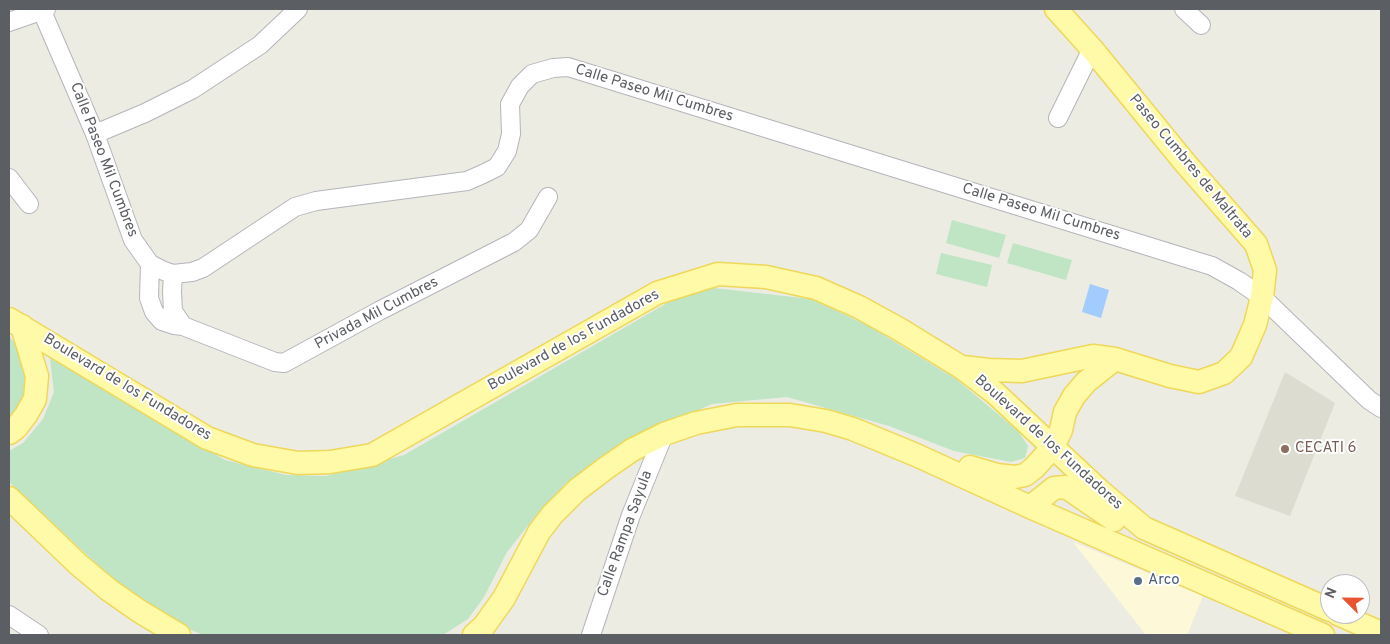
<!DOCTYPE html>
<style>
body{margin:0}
#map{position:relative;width:1390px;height:644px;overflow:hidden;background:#edece3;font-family:Overpass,sans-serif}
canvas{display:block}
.frame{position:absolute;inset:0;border:10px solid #5b5e63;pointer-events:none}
.north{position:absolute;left:1320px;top:574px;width:50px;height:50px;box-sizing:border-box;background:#fff;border:1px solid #bdbfc1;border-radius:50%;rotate:293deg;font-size:14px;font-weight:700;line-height:20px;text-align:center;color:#5b5e63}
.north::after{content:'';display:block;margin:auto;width:18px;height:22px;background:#e7542f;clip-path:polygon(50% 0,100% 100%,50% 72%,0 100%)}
</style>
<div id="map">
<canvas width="1390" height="644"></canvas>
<div class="frame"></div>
<div class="north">N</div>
</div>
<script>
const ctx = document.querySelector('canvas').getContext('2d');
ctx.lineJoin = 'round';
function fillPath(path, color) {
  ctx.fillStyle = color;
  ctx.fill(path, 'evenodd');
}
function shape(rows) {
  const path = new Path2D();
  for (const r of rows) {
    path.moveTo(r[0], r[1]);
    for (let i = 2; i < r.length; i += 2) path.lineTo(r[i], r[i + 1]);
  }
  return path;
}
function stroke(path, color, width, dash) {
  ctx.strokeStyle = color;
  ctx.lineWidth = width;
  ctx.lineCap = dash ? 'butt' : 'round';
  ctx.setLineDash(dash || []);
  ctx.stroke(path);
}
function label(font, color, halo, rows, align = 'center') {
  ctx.font = font + ' Overpass,sans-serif';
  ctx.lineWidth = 4;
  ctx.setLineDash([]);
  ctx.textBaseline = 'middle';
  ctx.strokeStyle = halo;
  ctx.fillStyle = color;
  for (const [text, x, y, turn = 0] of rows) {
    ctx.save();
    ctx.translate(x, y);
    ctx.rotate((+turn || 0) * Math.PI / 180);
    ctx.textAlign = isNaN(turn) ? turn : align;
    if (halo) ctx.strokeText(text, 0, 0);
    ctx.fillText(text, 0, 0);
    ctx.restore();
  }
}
const commercial = shape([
 [1073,542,1203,596,1187,635,1146,635]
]);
const education = shape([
 [1285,372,1335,403,1290,516,1235,496]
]);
const green = shape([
 [952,220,1006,235,999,258,946,243],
 [1013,243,1072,260,1066,280,1007,263],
 [941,253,992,265,987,287,936,274],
 [714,288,811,299,867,325,956,379,1018,431,1028,446,1025,458,1011,462,954,451,889,426,787,397,712,404,621,444,566,483,538,513,507,552,484,597,468,619,443,635,203,635,191,630,116,582,9,482,9,451,23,443,43,419,54,392,50,359,67,367,225,460,286,475,326,476,404,455,674,299],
 [9,336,22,351,25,379,23,395,17,408,9,417]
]);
const water = shape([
 [1090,284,1109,290,1101,318,1082,312]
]);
const minor = shape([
 [41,9,95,134,133,240,150,264,164,271,173,274,192,272,203,268,295,207,316,201,467,181,483,174,497,167,507,151,511,134,510,104,520,86,532,74,553,68,568,67,1212,266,1239,281,1262,297,1369,400,1381,408],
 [1184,9,1201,25],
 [9,22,46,9],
 [1058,118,1092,49],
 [95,134,145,113,193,89,260,45,298,9],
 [9,178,29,204],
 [150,264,149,298,154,312,162,321,174,325,183,326,275,362,284,363,379,311,514,242,529,230,548,197],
 [173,274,172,292,173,311,183,326],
 [9,615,39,635],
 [591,635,631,515,664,434]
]);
const major = shape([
 [9,319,207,438,253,455,298,463,330,462,372,455,657,293,718,274,766,277,816,288,859,307,899,329,961,367,995,393,1100,491,1144,528,1330,610],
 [962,367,989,370,1022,371,1093,356,1115,359,1170,376,1199,382,1224,373,1241,357,1255,325,1262,297,1265,270,1256,244,1186,164,1092,49,1056,9],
 [9,433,16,428,26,415,35,399,37,376,22,326],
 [970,467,997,475,1015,477,1025,475,1034,468,1053,447,1061,430,1065,412,1074,396,1086,382,1115,359],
 [9,498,79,565,109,590,139,611,179,635],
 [1030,507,1054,488,1066,487,1114,520],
 [1338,614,1381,633],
 [474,635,484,626,504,598,539,532,552,515,577,490,606,468,632,450,664,434,696,423,737,415,790,415,826,421,853,429,916,455,1030,507,1323,635]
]);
const markers = [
 [1285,449,5,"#8d6e63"],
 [1138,581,5,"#5c6f8a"]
];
const streetNames = [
 ["Calle Paseo Mil Cumbres",654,94,17],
 ["Calle Paseo Mil Cumbres",103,160,69],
 ["Paseo Cumbres de Maltrata",1190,167,50],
 ["Calle Paseo Mil Cumbres",1041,213,17],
 ["Privada Mil Cumbres",377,314,-28],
 ["Boulevard de los Fundadores",574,341,-29],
 ["Boulevard de los Fundadores",127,388,31],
 ["Boulevard de los Fundadores",1048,443,42],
 ["Calle Rampa Sayula",626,534,-70]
];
const educationNames = [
 ["CECATI 6",1295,449]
];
const serviceNames = [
 ["Arco",1148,581]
];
fillPath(commercial, '#fdf9d8');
fillPath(education, '#dddcd1');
fillPath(green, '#bfe5c4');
fillPath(water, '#a2cbfe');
stroke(minor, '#b3b5ba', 20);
stroke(major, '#efd75a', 25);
stroke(minor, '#fff', 18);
stroke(major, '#fefaa7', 22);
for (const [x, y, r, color] of markers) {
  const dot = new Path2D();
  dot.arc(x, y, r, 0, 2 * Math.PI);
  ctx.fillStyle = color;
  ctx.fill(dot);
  stroke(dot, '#fff', 2);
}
label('15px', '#5b5e63', '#fff', streetNames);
label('15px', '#785e54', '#fff', educationNames, 'left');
label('15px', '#4e5e75', '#fff', serviceNames, 'left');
</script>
